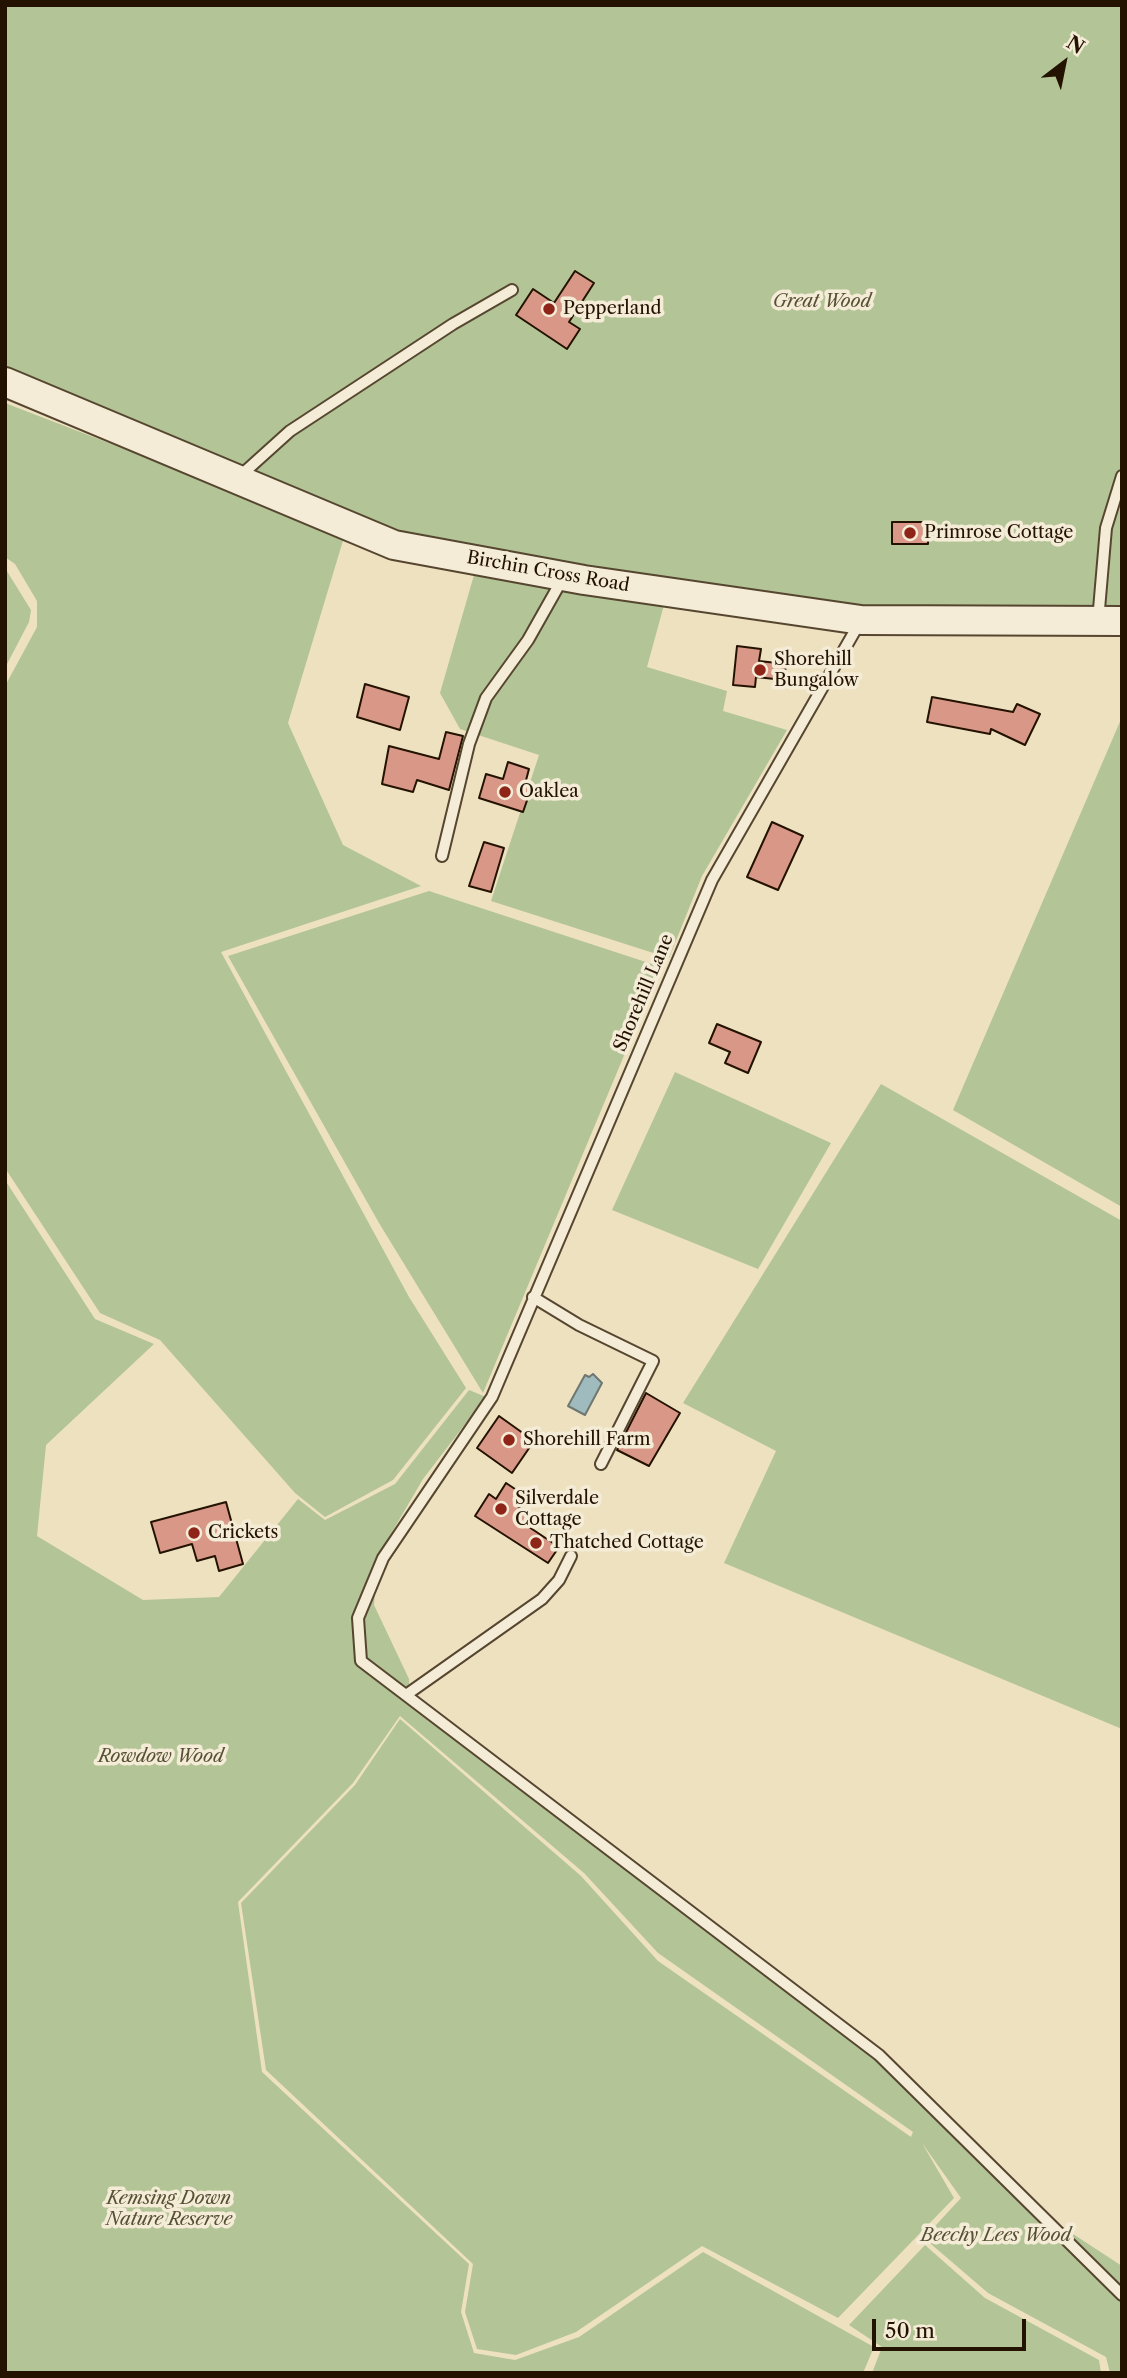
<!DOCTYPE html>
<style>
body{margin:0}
#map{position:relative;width:1127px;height:2378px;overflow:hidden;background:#eee1c0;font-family:"Libre Caslon Text",serif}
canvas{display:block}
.frame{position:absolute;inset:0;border:7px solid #241200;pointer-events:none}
.north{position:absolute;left:1029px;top:28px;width:70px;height:70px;-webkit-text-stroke:5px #f4ecd6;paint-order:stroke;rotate:32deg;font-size:19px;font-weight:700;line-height:28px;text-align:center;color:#241200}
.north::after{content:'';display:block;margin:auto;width:24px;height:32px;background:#241200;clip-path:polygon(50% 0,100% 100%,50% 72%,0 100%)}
.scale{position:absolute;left:872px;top:2319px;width:154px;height:32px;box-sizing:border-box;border:4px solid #241200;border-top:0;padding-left:9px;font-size:21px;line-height:24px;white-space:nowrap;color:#241200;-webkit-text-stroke:5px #f4ecd6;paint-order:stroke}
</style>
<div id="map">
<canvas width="1127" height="2378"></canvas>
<div class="frame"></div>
<div class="north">N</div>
<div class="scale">50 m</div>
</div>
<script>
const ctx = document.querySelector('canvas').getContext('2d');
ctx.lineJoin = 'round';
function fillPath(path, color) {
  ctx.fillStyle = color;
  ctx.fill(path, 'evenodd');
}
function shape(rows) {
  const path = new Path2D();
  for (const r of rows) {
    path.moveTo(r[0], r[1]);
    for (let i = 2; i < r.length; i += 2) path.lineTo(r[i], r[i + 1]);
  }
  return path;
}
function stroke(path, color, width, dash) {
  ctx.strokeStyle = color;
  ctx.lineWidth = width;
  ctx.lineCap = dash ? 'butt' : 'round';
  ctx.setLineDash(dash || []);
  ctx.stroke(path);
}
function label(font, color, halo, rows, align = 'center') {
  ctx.font = font + ' "Libre Caslon Text",serif';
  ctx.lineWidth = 7;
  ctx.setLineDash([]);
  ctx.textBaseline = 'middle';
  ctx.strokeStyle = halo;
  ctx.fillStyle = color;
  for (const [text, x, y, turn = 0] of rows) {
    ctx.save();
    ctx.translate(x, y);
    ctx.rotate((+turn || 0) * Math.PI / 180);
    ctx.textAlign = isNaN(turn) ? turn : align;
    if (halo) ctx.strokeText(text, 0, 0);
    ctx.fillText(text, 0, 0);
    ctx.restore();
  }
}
const green = shape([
 [5,5,1122,5,1122,613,860,608,406,536,5,383],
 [5,403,345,534,288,723,343,845,421,886,221,952,409,1297,466,1388,393,1480,325,1517,295,1493,160,1340,100,1313,5,1168,5,686,37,627,37,601,15,564,5,557],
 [5,568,31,610,29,622,5,668],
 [474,575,664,605,647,667,727,691,723,711,787,730,702,876,669,958,491,901,539,755,460,729,440,693],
 [1122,717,1122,1207,953,1110],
 [429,891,661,967,483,1393,379,1223,228,956],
 [675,1072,831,1143,758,1269,612,1210],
 [881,1084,1122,1221,1122,1729,724,1563,776,1451,683,1403],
 [5,1180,95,1319,154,1344,46,1445,37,1536,143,1600,219,1597,298,1499,325,1520,395,1484,469,1390,486,1397,423,1479,378,1556,374,1605,409,1679,410,1701,870,2056,1047,2217,1122,2266,1122,2373,1110,2373,1106,2357,988,2293,924,2238,961,2198,922,2143,954,2198,838,2318,702,2246,576,2332,516,2355,477,2349,465,2312,473,2264,266,2070,241,1903,355,1785,400,1719,581,1876,658,1961,911,2137,913,2132,658,1953,584,1873,400,1716,353,1783,238,1902,262,2072,469,2264,461,2312,474,2353,515,2360,579,2337,703,2252,874,2347,863,2373,5,2373],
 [925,2245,985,2298,1099,2360,1101,2373,872,2373,882,2347,849,2325]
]);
const water = shape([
 [593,1374,602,1383,585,1415,568,1406,585,1375,589,1377,593,1374]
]);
const building = shape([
 [575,271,594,283,569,322,580,329,567,349,516,315,533,289,554,303,575,271],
 [892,522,928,522,928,544,892,544,892,522],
 [737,646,761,649,759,661,786,664,784,680,756,677,755,687,733,685,737,646],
 [365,684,409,697,400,730,357,717,365,684],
 [932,697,1013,712,1017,704,1040,714,1025,745,991,729,990,734,927,722,932,697],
 [446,732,463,736,449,790,417,780,413,792,382,784,389,746,439,759,446,732],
 [508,762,529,769,525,784,532,786,523,812,479,798,486,774,503,779,508,762],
 [772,822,803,836,778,890,747,877,772,822],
 [484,842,504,848,491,892,469,886,484,842],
 [717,1024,761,1042,748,1073,725,1063,730,1052,709,1043,717,1024],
 [646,1393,680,1413,649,1466,617,1450,646,1393],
 [499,1416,534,1441,512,1473,477,1448,499,1416],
 [506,1483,521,1493,514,1504,529,1514,523,1523,559,1547,548,1563,475,1516,489,1494,496,1499,506,1483],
 [226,1502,243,1564,219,1571,215,1556,197,1561,192,1544,160,1553,151,1522,226,1502]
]);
const service = shape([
 [239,477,290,431,453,324,512,290],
 [1098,621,1106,528,1122,476],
 [860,622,712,880,492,1397,383,1558,358,1618,361,1661,879,2055,1122,2295],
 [442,856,469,744,486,698,528,640,563,578],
 [533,1297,579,1325,653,1361,601,1464],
 [406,1695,542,1599,559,1580,571,1556]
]);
const tertiary = shape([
 [5,382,394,545,584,580,861,620,1122,621]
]);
const markers = [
 [549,309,7,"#8f2418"],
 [910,533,7,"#8f2418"],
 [760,670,7,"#8f2418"],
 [505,792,7,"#8f2418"],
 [509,1440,7,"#8f2418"],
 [501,1509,7,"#8f2418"],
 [194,1533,7,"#8f2418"],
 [536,1543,7,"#8f2418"]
];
const parkNames = [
 ["Great Wood",822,302],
 ["Rowdow Wood",161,1757],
 ["Kemsing Down",169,2199],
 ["Nature Reserve",169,2220],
 ["Beechy Lees Wood",996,2236]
];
const poiNames = [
 ["Pepperland",563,309],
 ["Primrose Cottage",924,533],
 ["Shorehill",774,660],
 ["Bungalow",774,681],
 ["Oaklea",519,792],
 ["Shorehill Farm",523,1440],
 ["Silverdale",515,1499],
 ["Cottage",515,1520],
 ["Crickets",208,1533],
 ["Thatched Cottage",550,1543]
];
const streetNames = [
 ["Birchin Cross Road",548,572,10],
 ["Shorehill Lane",644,993,-67]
];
fillPath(green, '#b3c497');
fillPath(water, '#9fbbbd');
stroke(water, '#6e7771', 2);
fillPath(building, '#d89787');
stroke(building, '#241200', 2);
stroke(service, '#564630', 14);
stroke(tertiary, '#564630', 32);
stroke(service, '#f4ecd6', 10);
stroke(tertiary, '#f4ecd6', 28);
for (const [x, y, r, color] of markers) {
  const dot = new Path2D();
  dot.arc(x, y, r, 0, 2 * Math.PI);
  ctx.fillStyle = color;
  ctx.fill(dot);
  stroke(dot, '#f4ecd6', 2.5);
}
label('italic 18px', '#565035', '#f4ecd6', parkNames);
label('18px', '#241200', '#f4ecd6', poiNames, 'left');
label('18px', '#241200', '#f4ecd6', streetNames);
</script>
